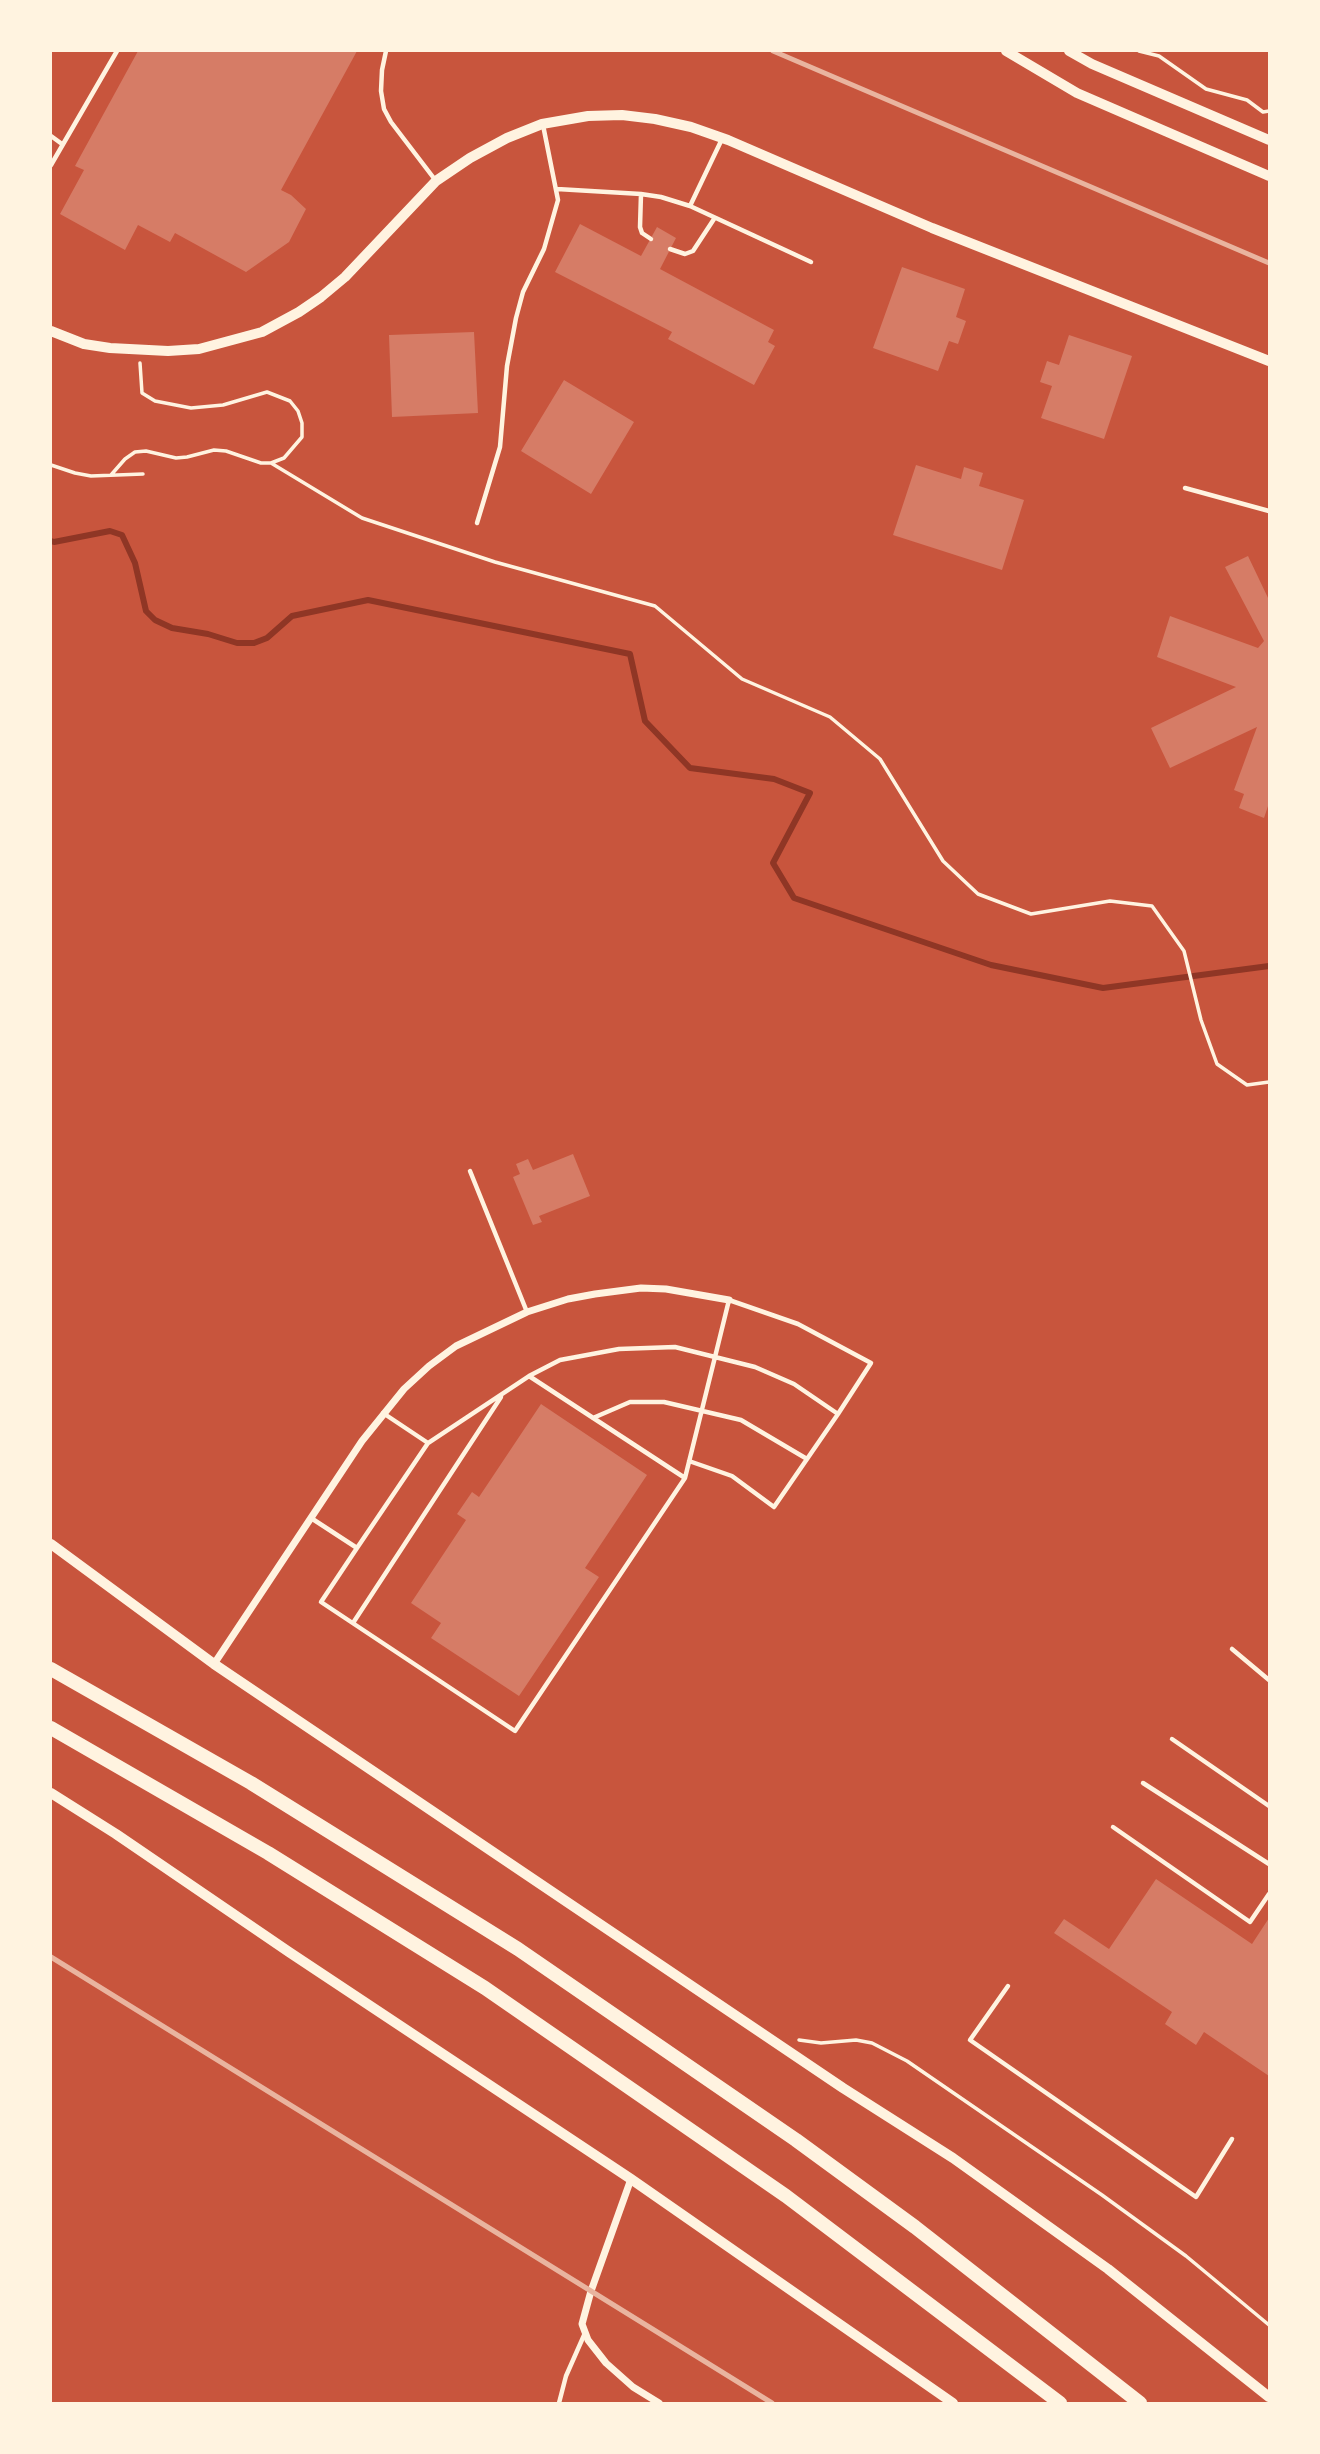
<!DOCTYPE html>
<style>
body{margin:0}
#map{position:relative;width:1320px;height:2454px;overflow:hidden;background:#c8553d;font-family:Quicksand,sans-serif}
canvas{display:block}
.frame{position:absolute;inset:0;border:52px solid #fff3e0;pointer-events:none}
</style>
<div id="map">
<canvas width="1320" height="2454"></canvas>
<div class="frame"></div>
</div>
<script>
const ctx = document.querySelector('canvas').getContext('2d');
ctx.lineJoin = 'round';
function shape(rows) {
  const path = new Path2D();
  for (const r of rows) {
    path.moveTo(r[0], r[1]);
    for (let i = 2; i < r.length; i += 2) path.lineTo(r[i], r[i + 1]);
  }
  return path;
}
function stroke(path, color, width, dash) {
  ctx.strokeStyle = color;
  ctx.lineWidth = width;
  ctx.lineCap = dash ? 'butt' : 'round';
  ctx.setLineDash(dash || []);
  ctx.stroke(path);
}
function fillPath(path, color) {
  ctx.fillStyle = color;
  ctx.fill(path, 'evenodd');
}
const stream = shape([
 [51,541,54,542,110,531,122,535,135,563,146,611,155,620,172,628,208,634,237,643,254,643,267,638,292,616,368,600,630,654,645,721,690,768,774,779,810,793,773,863,794,898,991,965,1103,988,1269,966]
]);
const building = shape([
 [138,51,357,51,281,190,291,195,306,209,289,242,246,272,175,233,170,242,138,225,125,250,60,214,84,170,75,166],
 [580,224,641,256,657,227,676,238,660,269,774,330,768,342,775,346,754,385,668,339,672,332,555,272],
 [902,267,965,289,956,317,966,321,958,344,949,341,938,371,873,348],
 [474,332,478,413,392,417,389,335],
 [1069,335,1132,356,1104,439,1041,418,1052,386,1040,382,1047,361,1059,365],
 [564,380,634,422,591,494,521,451],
 [916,465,961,479,964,467,983,473,979,486,1024,500,1002,570,893,535],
 [1248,556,1269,600,1269,803,1264,818,1239,808,1244,794,1234,790,1257,727,1170,768,1151,728,1236,687,1157,657,1170,616,1258,648,1264,641,1225,567],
 [573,1154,590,1196,539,1216,542,1222,533,1225,513,1177,520,1174,516,1164,528,1159,533,1170],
 [541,1404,647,1475,585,1568,599,1577,519,1696,431,1638,441,1623,411,1603,466,1520,457,1514,472,1492,479,1497],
 [1156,1879,1252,1944,1269,1918,1269,2076,1204,2032,1196,2045,1165,2024,1172,2012,1054,1933,1064,1919,1109,1949]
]);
const path = shape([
 [1139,51,1159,56,1206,89,1247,100,1263,112,1269,111],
 [271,463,362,518,495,562,655,606,742,679,830,717,880,759,943,861,978,894,1031,914,1110,901,1152,906,1184,951,1201,1020,1217,1064,1247,1085,1269,1082],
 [51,465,75,473,91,476,143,474],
 [111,475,125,459,135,452,146,451,176,458,187,457,214,450,226,451,261,463,271,463,284,458,302,437,302,423,298,411,290,401,267,392,223,405,191,408,155,401,142,393,140,363],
 [799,2040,821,2043,856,2040,872,2043,907,2061,1102,2195,1186,2256,1269,2325]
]);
const service = shape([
 [386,51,382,70,381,91,384,109,391,122,436,181],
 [51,136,62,144],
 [51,165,117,51],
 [557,189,641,194,661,197,690,206,722,139],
 [641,194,640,227,642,233,651,239],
 [690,206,811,262],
 [670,249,685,254,693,251,714,219],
 [1185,488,1269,511],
 [477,523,500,447,507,366,516,318,523,292,544,249,558,200,543,125],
 [470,1171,527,1312],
 [383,1413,428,1443,529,1376,560,1360,619,1349,675,1347,715,1357,685,1478],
 [593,1418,630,1402,664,1402,741,1420,807,1459],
 [689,1461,732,1476,774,1507,838,1414,871,1363,798,1324,729,1300,715,1357,755,1367,794,1384,838,1414],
 [311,1518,357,1548,321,1602,515,1731,685,1478,529,1376],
 [357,1548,428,1443],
 [353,1623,501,1397],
 [1232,1649,1269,1680],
 [1172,1739,1269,1806],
 [1143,1783,1269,1864],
 [1113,1827,1250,1922,1269,1894],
 [1008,1986,970,2040,1196,2197,1232,2139],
 [559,2403,566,2376,585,2333]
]);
const minor = shape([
 [214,1664,362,1441,404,1389,429,1366,456,1346,527,1312,568,1299,595,1294,641,1288,666,1289,729,1300],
 [631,2179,591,2291,582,2324,588,2340,606,2363,633,2387,659,2403]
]);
const tertiary = shape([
 [1006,51,1077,93,1269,176],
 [1069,51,1092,64,1269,140],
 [51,331,84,344,110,348,168,351,199,349,262,332,299,312,321,297,345,277,436,181,470,158,507,138,542,124,588,116,622,115,655,119,691,127,728,140,932,228,1269,361]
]);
const secondary = shape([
 [51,1544,214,1664,843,2088,953,2158,1108,2269,1269,2397],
 [51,1793,116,1834,289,1952,631,2179,953,2403]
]);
const motorway = shape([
 [51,1669,251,1783,518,1949,796,2140,915,2227,1140,2403],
 [51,1728,268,1853,485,1988,786,2196,1060,2403]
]);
const rail = shape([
 [773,51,1269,263],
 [51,1957,772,2403]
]);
stroke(stream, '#8f3625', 6);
fillPath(building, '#d67c66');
stroke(path, '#fff3e0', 3.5);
stroke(service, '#fff3e0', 4.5);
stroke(minor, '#fff3e0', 7);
stroke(tertiary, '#fff3e0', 10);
stroke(secondary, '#fff3e0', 10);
stroke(motorway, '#fff3e0', 14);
stroke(rail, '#e9b49f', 5);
</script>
